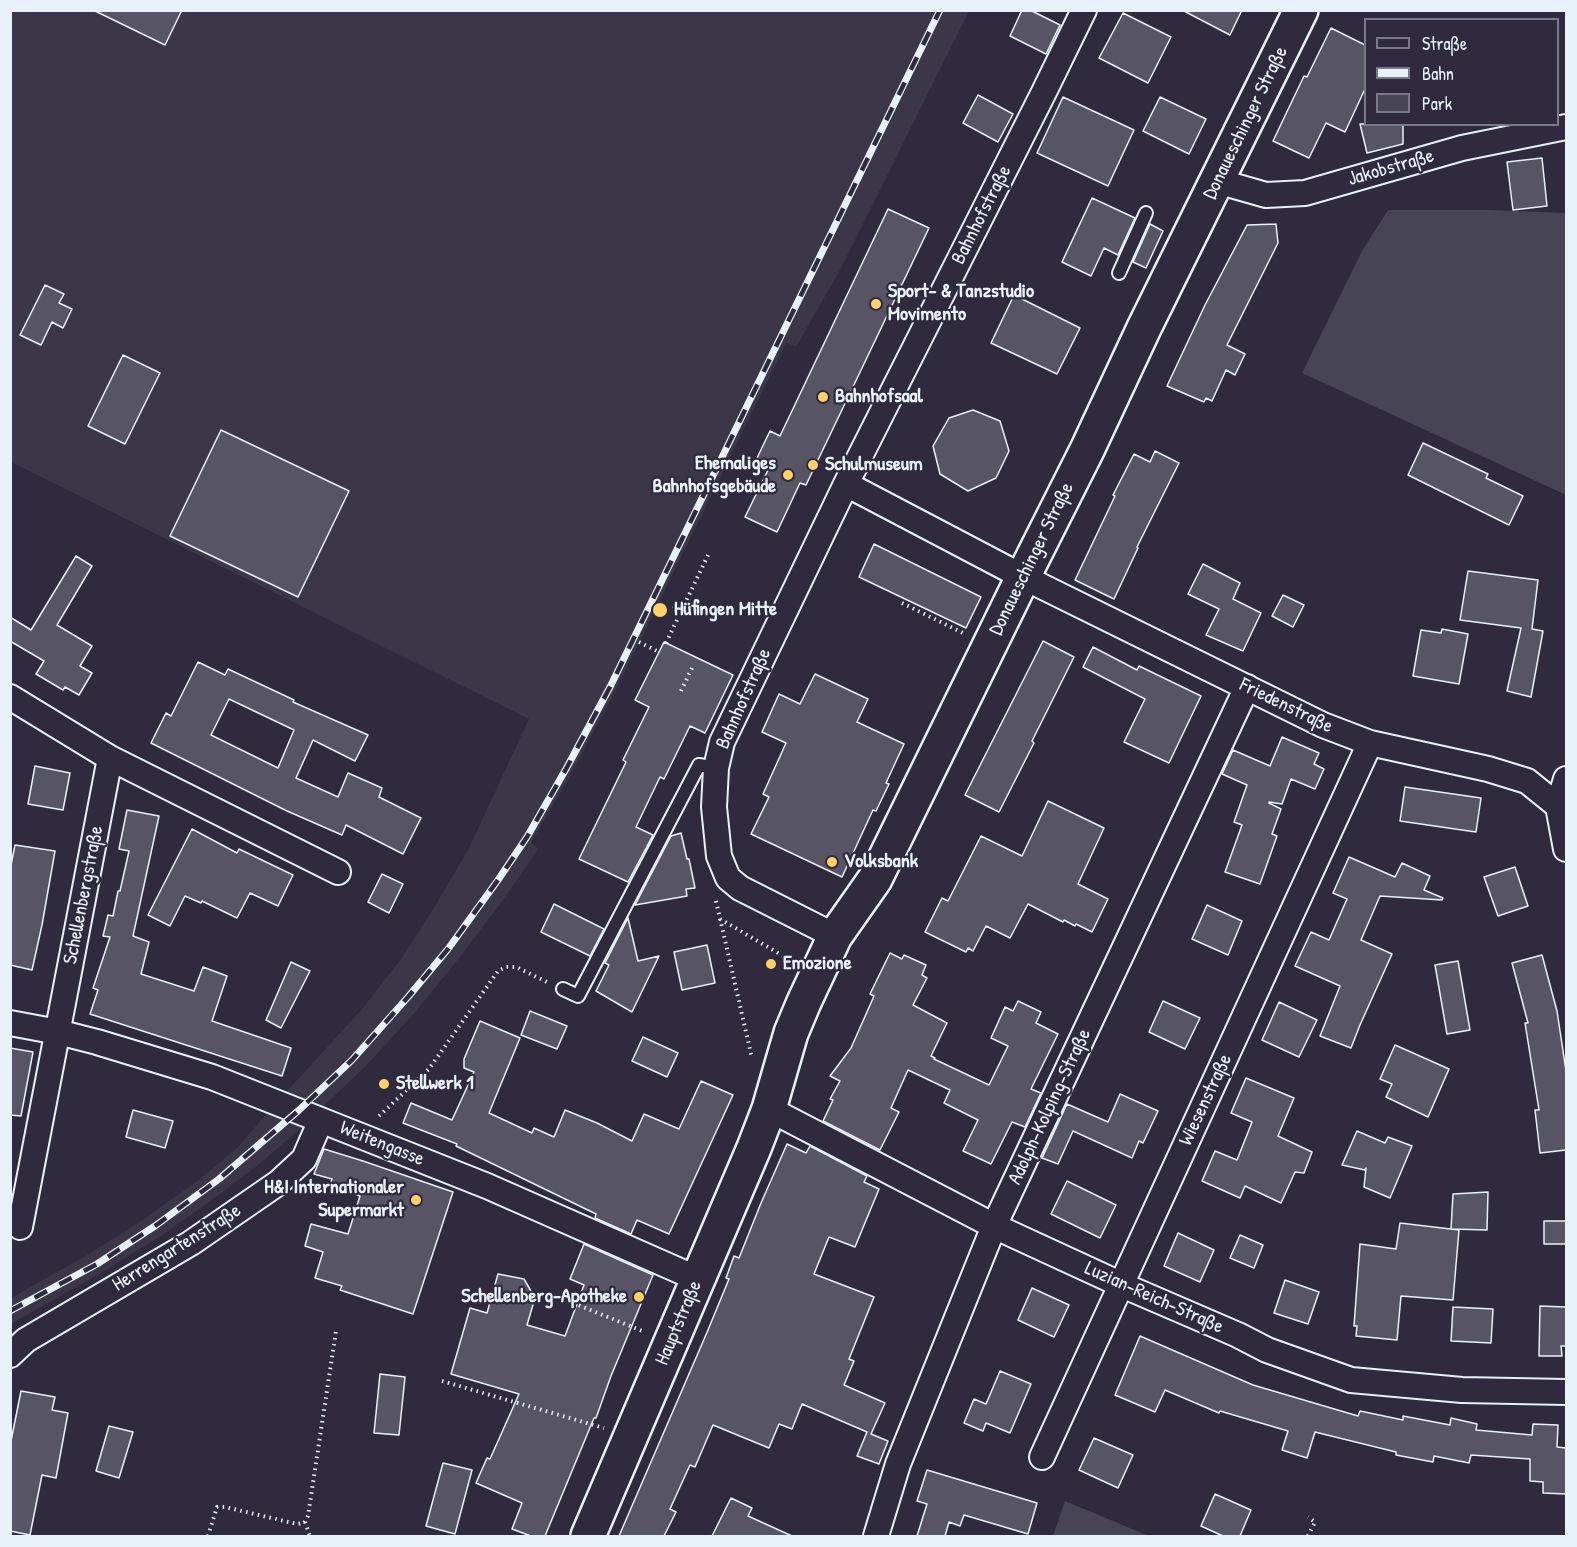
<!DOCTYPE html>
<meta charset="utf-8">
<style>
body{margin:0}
#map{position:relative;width:1577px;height:1547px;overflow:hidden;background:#2f2a3d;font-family:"Patrick Hand",sans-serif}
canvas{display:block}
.frame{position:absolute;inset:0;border:12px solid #e8f1f8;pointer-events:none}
.legend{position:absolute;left:1364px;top:18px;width:195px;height:108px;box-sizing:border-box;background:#2f2a3d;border:2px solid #797a88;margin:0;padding:8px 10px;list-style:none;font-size:18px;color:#e8f1f8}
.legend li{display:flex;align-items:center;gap:12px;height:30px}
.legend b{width:30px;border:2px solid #797a88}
</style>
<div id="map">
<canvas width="1577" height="1547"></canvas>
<div class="frame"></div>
<ul class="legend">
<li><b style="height:8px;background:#2f2a3d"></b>Straße</li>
<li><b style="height:8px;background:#e8f1f8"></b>Bahn</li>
<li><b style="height:16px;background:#464455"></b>Park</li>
</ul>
</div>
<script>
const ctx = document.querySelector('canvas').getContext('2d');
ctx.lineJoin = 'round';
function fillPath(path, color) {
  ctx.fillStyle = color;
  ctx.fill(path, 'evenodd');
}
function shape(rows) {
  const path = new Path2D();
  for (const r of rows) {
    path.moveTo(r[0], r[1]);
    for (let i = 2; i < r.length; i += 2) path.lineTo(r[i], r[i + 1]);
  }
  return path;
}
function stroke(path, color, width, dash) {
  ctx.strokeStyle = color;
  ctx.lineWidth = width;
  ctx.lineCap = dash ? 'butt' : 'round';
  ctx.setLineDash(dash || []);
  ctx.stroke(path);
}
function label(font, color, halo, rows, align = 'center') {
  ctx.font = font + ' "Patrick Hand",sans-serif';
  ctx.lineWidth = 4.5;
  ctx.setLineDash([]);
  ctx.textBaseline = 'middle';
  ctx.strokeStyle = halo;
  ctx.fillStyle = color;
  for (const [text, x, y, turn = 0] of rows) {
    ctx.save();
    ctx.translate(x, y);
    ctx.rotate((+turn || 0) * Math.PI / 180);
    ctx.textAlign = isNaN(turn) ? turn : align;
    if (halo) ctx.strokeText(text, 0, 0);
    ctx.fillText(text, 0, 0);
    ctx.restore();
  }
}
const built = shape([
 [11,11,969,11,840,270,796,347,786,343,617,688,571,774,531,843,538,849,503,900,460,957,417,1010,365,1067,293,1135,257,1166,216,1197,161,1236,101,1273,11,1324,11,1298,89,1254,144,1219,200,1179,238,1147,268,1112,362,1009,402,958,435,906,468,850,529,719,11,462]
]);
const green = shape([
 [1388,210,1489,210,1566,213,1566,495,1302,373,1362,251],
 [1065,1501,1149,1536,1053,1536]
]);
const building = shape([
 [93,10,182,10,165,45,93,10],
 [1022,10,1030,10,1060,25,1046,54,1010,36,1022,10],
 [1182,10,1242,10,1230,35,1182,10],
 [1123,13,1171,37,1148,83,1099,58,1123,13],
 [1331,28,1365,45,1365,89,1345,132,1326,123,1309,158,1273,141,1304,76,1307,77,1331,28],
 [978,95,1013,114,998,142,963,123,978,95],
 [1063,97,1134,130,1108,186,1037,153,1063,97],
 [1160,97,1206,119,1189,154,1143,131,1160,97],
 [1360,124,1403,124,1403,144,1367,153,1360,124],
 [1542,158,1547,206,1513,210,1507,162,1542,158],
 [1092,198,1135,218,1118,255,1104,248,1091,276,1062,262,1092,198],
 [888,209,929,228,806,485,800,483,777,532,745,517,769,468,765,466,766,462,757,458,770,431,780,436,888,209],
 [1150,224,1163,231,1146,268,1133,262,1150,224],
 [1276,224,1278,243,1227,345,1245,354,1235,375,1226,370,1212,401,1206,398,1204,402,1167,386,1205,305,1247,225,1276,224],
 [45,285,64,294,59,303,72,309,63,328,52,322,41,345,20,335,45,285],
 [1014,295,1080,328,1057,374,991,343,1014,295],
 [123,355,160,373,125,444,88,426,123,355],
 [973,410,1000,421,1009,451,996,478,968,491,940,474,933,446,949,418,973,410],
 [221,430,349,491,298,597,170,536,221,430],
 [1423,443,1488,474,1486,478,1523,496,1509,525,1408,475,1423,443],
 [1155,451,1179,463,1137,547,1138,548,1114,599,1075,580,1115,496,1113,495,1134,454,1150,462,1155,451],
 [874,544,981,597,966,628,859,577,874,544],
 [76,556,92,566,57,625,92,646,80,666,92,673,79,695,65,687,63,690,36,674,44,661,10,641,10,617,31,630,76,556],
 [1203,564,1240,583,1233,599,1261,613,1243,651,1206,635,1219,609,1188,594,1203,564],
 [1468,571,1538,580,1532,629,1543,631,1531,697,1507,691,1521,628,1460,620,1468,571],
 [1283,595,1304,605,1293,627,1272,616,1283,595],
 [1442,629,1468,634,1459,684,1413,676,1421,630,1441,633,1442,629],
 [1043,641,1074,657,1032,741,1034,743,999,812,965,795,1043,641],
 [664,642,733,675,705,733,690,726,664,779,660,777,636,827,653,835,628,882,579,859,626,762,623,760,649,707,635,700,664,642],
 [1093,647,1137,670,1139,666,1201,696,1169,763,1124,742,1145,699,1083,667,1093,647],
 [198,662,225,675,228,669,294,700,293,702,368,735,355,761,313,740,296,778,338,797,348,773,382,788,379,797,421,818,403,854,346,825,342,835,287,811,151,743,166,713,171,716,198,662],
 [229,699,294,730,278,768,211,735,229,699],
 [815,674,868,699,857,722,904,744,886,783,889,784,876,811,873,810,842,877,751,834,769,797,763,794,786,743,762,732,779,694,800,704,815,674],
 [1282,737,1319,753,1314,764,1324,769,1315,789,1291,779,1282,804,1269,802,1269,803,1281,809,1272,834,1277,836,1260,884,1225,872,1242,825,1234,822,1247,785,1222,774,1233,750,1270,766,1282,737],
 [35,766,70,773,63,810,28,804,35,766],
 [1405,787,1481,798,1476,832,1400,821,1405,787],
 [1048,801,1104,828,1078,884,1108,899,1092,932,1076,924,1075,926,1064,920,1063,922,1028,904,1010,938,986,926,973,951,968,948,966,952,925,932,942,898,948,901,981,836,1022,856,1048,801],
 [127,810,159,816,133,936,149,942,141,974,194,991,203,967,227,976,212,1021,291,1048,282,1076,90,1014,98,990,93,988,110,937,103,936,108,915,113,916,118,891,120,891,129,851,119,849,127,810],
 [192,829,237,853,239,849,293,875,278,906,250,893,237,918,202,901,201,903,185,896,170,926,148,915,192,829],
 [681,833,687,859,689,859,695,888,686,889,687,896,635,905,671,836,681,833],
 [15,845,55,851,42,925,32,970,10,965,10,870,15,845],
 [1349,857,1395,877,1402,863,1430,876,1424,890,1443,898,1442,900,1380,896,1361,940,1392,954,1360,1025,1351,1048,1320,1036,1340,986,1295,966,1311,932,1329,940,1347,899,1333,893,1349,857],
 [1515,867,1528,906,1498,916,1484,877,1515,867],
 [382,874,403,884,389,913,368,902,382,874],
 [554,904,604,929,590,956,541,932,554,904],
 [1207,905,1242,921,1228,955,1192,939,1207,905],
 [628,918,638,961,659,956,632,1012,596,991,609,965,605,963,628,918],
 [707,945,715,983,682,990,674,952,707,945],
 [890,953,902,959,904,955,926,965,922,975,927,978,913,1005,947,1023,931,1056,935,1058,934,1059,989,1085,1008,1046,991,1038,1005,1007,1013,1011,1018,1001,1041,1012,1036,1023,1058,1034,1031,1089,1041,1093,1025,1127,1012,1122,991,1164,963,1151,978,1120,944,1103,950,1090,908,1070,891,1108,899,1112,880,1150,823,1121,833,1100,830,1099,840,1081,830,1076,851,1048,874,996,870,994,890,953],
 [1542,955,1557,1011,1566,1071,1566,1150,1540,1153,1535,1110,1539,1110,1525,1023,1528,1023,1512,963,1542,955],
 [1458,961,1470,1030,1447,1034,1435,965,1458,961],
 [291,962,310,971,281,1028,266,1020,291,962],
 [1163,1001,1200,1018,1185,1049,1149,1032,1163,1001],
 [1279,1002,1317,1020,1299,1057,1262,1040,1279,1002],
 [530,1011,567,1026,557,1049,521,1035,530,1011],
 [480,1021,520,1038,489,1113,532,1133,534,1128,554,1137,565,1110,597,1123,632,1141,644,1114,679,1129,701,1081,733,1095,669,1234,637,1220,631,1234,595,1218,596,1214,456,1146,457,1144,403,1123,411,1103,452,1120,474,1072,464,1068,464,1059,480,1021],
 [643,1037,678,1053,667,1077,632,1061,643,1037],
 [1395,1045,1449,1069,1428,1117,1386,1097,1392,1084,1380,1079,1395,1045],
 [10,1048,33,1052,21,1116,10,1115,10,1048],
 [1246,1078,1294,1098,1278,1136,1312,1152,1304,1173,1295,1172,1281,1203,1245,1186,1240,1198,1202,1181,1215,1151,1237,1160,1252,1122,1231,1113,1246,1078],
 [1120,1094,1158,1111,1143,1143,1139,1141,1132,1158,1073,1131,1058,1164,1042,1158,1067,1104,1108,1122,1120,1094],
 [133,1110,173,1121,165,1148,126,1137,133,1110],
 [1357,1131,1385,1143,1388,1137,1412,1146,1390,1198,1364,1187,1366,1168,1365,1170,1342,1165,1357,1131],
 [787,1144,806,1153,810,1146,867,1176,864,1182,879,1189,855,1247,829,1237,814,1274,874,1297,849,1359,854,1361,844,1385,885,1403,871,1434,888,1441,879,1464,857,1456,867,1432,802,1404,792,1429,779,1424,769,1448,713,1425,695,1467,690,1465,670,1509,676,1512,664,1536,619,1536,708,1330,729,1279,726,1278,734,1256,739,1258,761,1203,787,1144],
 [324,1149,363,1161,453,1192,413,1314,340,1290,342,1286,315,1278,323,1252,305,1246,311,1224,348,1234,360,1196,330,1185,332,1179,314,1174,324,1149],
 [1067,1181,1116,1205,1100,1238,1051,1214,1067,1181],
 [1488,1192,1487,1230,1451,1229,1453,1194,1488,1192],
 [1544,1221,1566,1221,1566,1244,1544,1244,1544,1221],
 [1400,1223,1459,1230,1453,1300,1401,1296,1397,1340,1356,1336,1357,1326,1354,1326,1360,1244,1396,1249,1400,1223],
 [1178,1233,1214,1250,1200,1282,1164,1266,1178,1233],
 [1240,1235,1263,1245,1254,1268,1230,1258,1240,1235],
 [584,1244,653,1275,611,1376,596,1418,594,1418,545,1536,531,1536,512,1529,522,1503,476,1483,487,1458,490,1459,519,1394,451,1374,470,1308,487,1313,498,1274,524,1279,535,1298,527,1325,565,1336,584,1285,570,1279,584,1244],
 [1285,1280,1319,1292,1308,1324,1274,1313,1285,1280],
 [1032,1288,1069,1305,1054,1337,1018,1320,1032,1288],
 [1540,1306,1566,1307,1566,1346,1561,1346,1562,1356,1539,1356,1540,1306],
 [1453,1307,1493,1309,1491,1343,1451,1341,1453,1307],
 [1140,1336,1253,1385,1358,1416,1360,1411,1403,1420,1403,1416,1450,1425,1451,1418,1477,1424,1476,1430,1532,1435,1533,1424,1558,1425,1557,1447,1566,1448,1566,1494,1543,1493,1543,1482,1530,1481,1530,1459,1471,1455,1469,1463,1434,1456,1433,1462,1396,1455,1396,1452,1315,1432,1307,1458,1282,1450,1288,1431,1220,1411,1219,1413,1165,1390,1155,1412,1115,1395,1140,1336],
 [1000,1371,1031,1384,1010,1433,986,1423,983,1431,964,1423,974,1399,986,1404,1000,1371],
 [380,1374,405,1377,399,1435,374,1433,380,1374],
 [21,1391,55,1397,52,1410,68,1413,56,1478,42,1475,30,1535,10,1531,10,1446,21,1391],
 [109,1426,133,1432,119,1478,96,1471,109,1426],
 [1094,1438,1133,1455,1118,1488,1079,1470,1094,1438],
 [443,1463,472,1470,455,1534,426,1526,443,1463],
 [927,1470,1037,1503,1028,1534,964,1515,960,1526,949,1522,945,1536,917,1536,927,1504,917,1501,927,1470],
 [1215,1494,1251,1510,1240,1536,1223,1536,1201,1526,1215,1494],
 [731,1498,752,1508,748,1516,792,1536,712,1536,731,1498]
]);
const path = shape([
 [902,603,963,633],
 [673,606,682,610],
 [639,642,659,652],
 [666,643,710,551],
 [681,691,692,668],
 [716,901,752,1058],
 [720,919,790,960],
 [379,1116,429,1069,498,971,506,967,516,967,547,982],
 [551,1294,645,1332],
 [442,1381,604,1428],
 [305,1522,310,1536],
 [208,1536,217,1507,225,1507,297,1524,304,1523,308,1516,336,1331],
 [1308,1536,1315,1522,1308,1517]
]);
const service = shape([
 [1119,273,1146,213],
 [563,989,578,996,699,765,716,768]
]);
const minor = shape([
 [1217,181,1266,195,1305,193,1462,148,1566,127],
 [846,484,1023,577,1323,725,1370,743,1488,769,1527,781,1558,806,1566,849],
 [10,697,110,758,338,872],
 [1558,806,1566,779],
 [835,936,740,888,728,878,719,856,714,807,716,768,722,742,846,484,1044,92,1084,10],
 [10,1023,58,1032,97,1042,212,1077,487,1186,698,1279],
 [769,1109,994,1226,1122,1285,1238,1335,1267,1350,1351,1380,1462,1390,1566,1392],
 [20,1227,110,758],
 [10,1355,26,1340,191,1243,278,1183,304,1159,321,1120],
 [1042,1457,1370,743],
 [876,1536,898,1464,994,1226,1247,687]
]);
const secondary = shape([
 [588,1536,754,1148,769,1109,791,1033,804,1002,835,936,875,879,1023,577,1087,450,1144,328,1301,10]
]);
const rail = shape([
 [10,1311,97,1264,155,1226,219,1179,298,1111,352,1060,408,997,448,949,498,880,527,837,566,769,610,687,940,10]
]);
const markers = [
 [876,304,6,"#ffd166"],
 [823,397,6,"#ffd166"],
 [813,465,6,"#ffd166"],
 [788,475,6,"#ffd166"],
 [660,610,8,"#ffd166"],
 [832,862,6,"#ffd166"],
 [771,964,6,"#ffd166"],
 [384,1084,6,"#ffd166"],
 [416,1200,6,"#ffd166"],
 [639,1297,6,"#ffd166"]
];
const streetNames = [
 ["Donaueschinger Straße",1246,123,-64],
 ["Jakobstraße",1391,168,-16],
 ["Bahnhofstraße",982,215,-63],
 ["Donaueschinger Straße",1032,559,-64],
 ["Bahnhofstraße",744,699,-66],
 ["Friedenstraße",1286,706,26],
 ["Schellenbergstraße",84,895,-79],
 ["Wiesenstraße",1206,1100,-65],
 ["Adolph-Kolping-Straße",1050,1107,-65],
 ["Weitengasse",382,1144,22],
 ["Herrengartenstraße",177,1248,-32],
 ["Luzian-Reich-Straße",1154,1298,24],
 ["Hauptstraße",679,1323,-67]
];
const poiNames = [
 ["Sport- & Tanzstudio",888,292],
 ["Movimento",888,315],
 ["Bahnhofsaal",835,397],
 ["Ehemaliges",776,464,"right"],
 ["Bahnhofsgebäude",776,487,"right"],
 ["Schulmuseum",825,465],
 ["Hüfingen Mitte",674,610],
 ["Volksbank",844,862],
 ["Emozione",783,964],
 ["Stellwerk 1",396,1084],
 ["H&I Internationaler",404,1188,"right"],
 ["Supermarkt",404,1211,"right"],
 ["Schellenberg-Apotheke",627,1297,"right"]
];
fillPath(built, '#3b3749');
fillPath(green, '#464455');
fillPath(building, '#575565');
stroke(building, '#e8f1f8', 1.5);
stroke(service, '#e8f1f8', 16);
stroke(minor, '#e8f1f8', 28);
stroke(secondary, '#e8f1f8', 38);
stroke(path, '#e8f1f8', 4, [1.5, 4.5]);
stroke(service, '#2f2a3d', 12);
stroke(minor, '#2f2a3d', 24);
stroke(secondary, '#2f2a3d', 33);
stroke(rail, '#e8f1f8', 7);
stroke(rail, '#2f2a3d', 4.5, [14]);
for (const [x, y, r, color] of markers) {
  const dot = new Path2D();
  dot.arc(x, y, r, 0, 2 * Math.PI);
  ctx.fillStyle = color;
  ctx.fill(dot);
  stroke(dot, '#2f2a3d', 2);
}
label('20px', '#e8f1f8', '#2f2a3d', streetNames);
label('bold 20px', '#e8f1f8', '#2f2a3d', poiNames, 'left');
</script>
